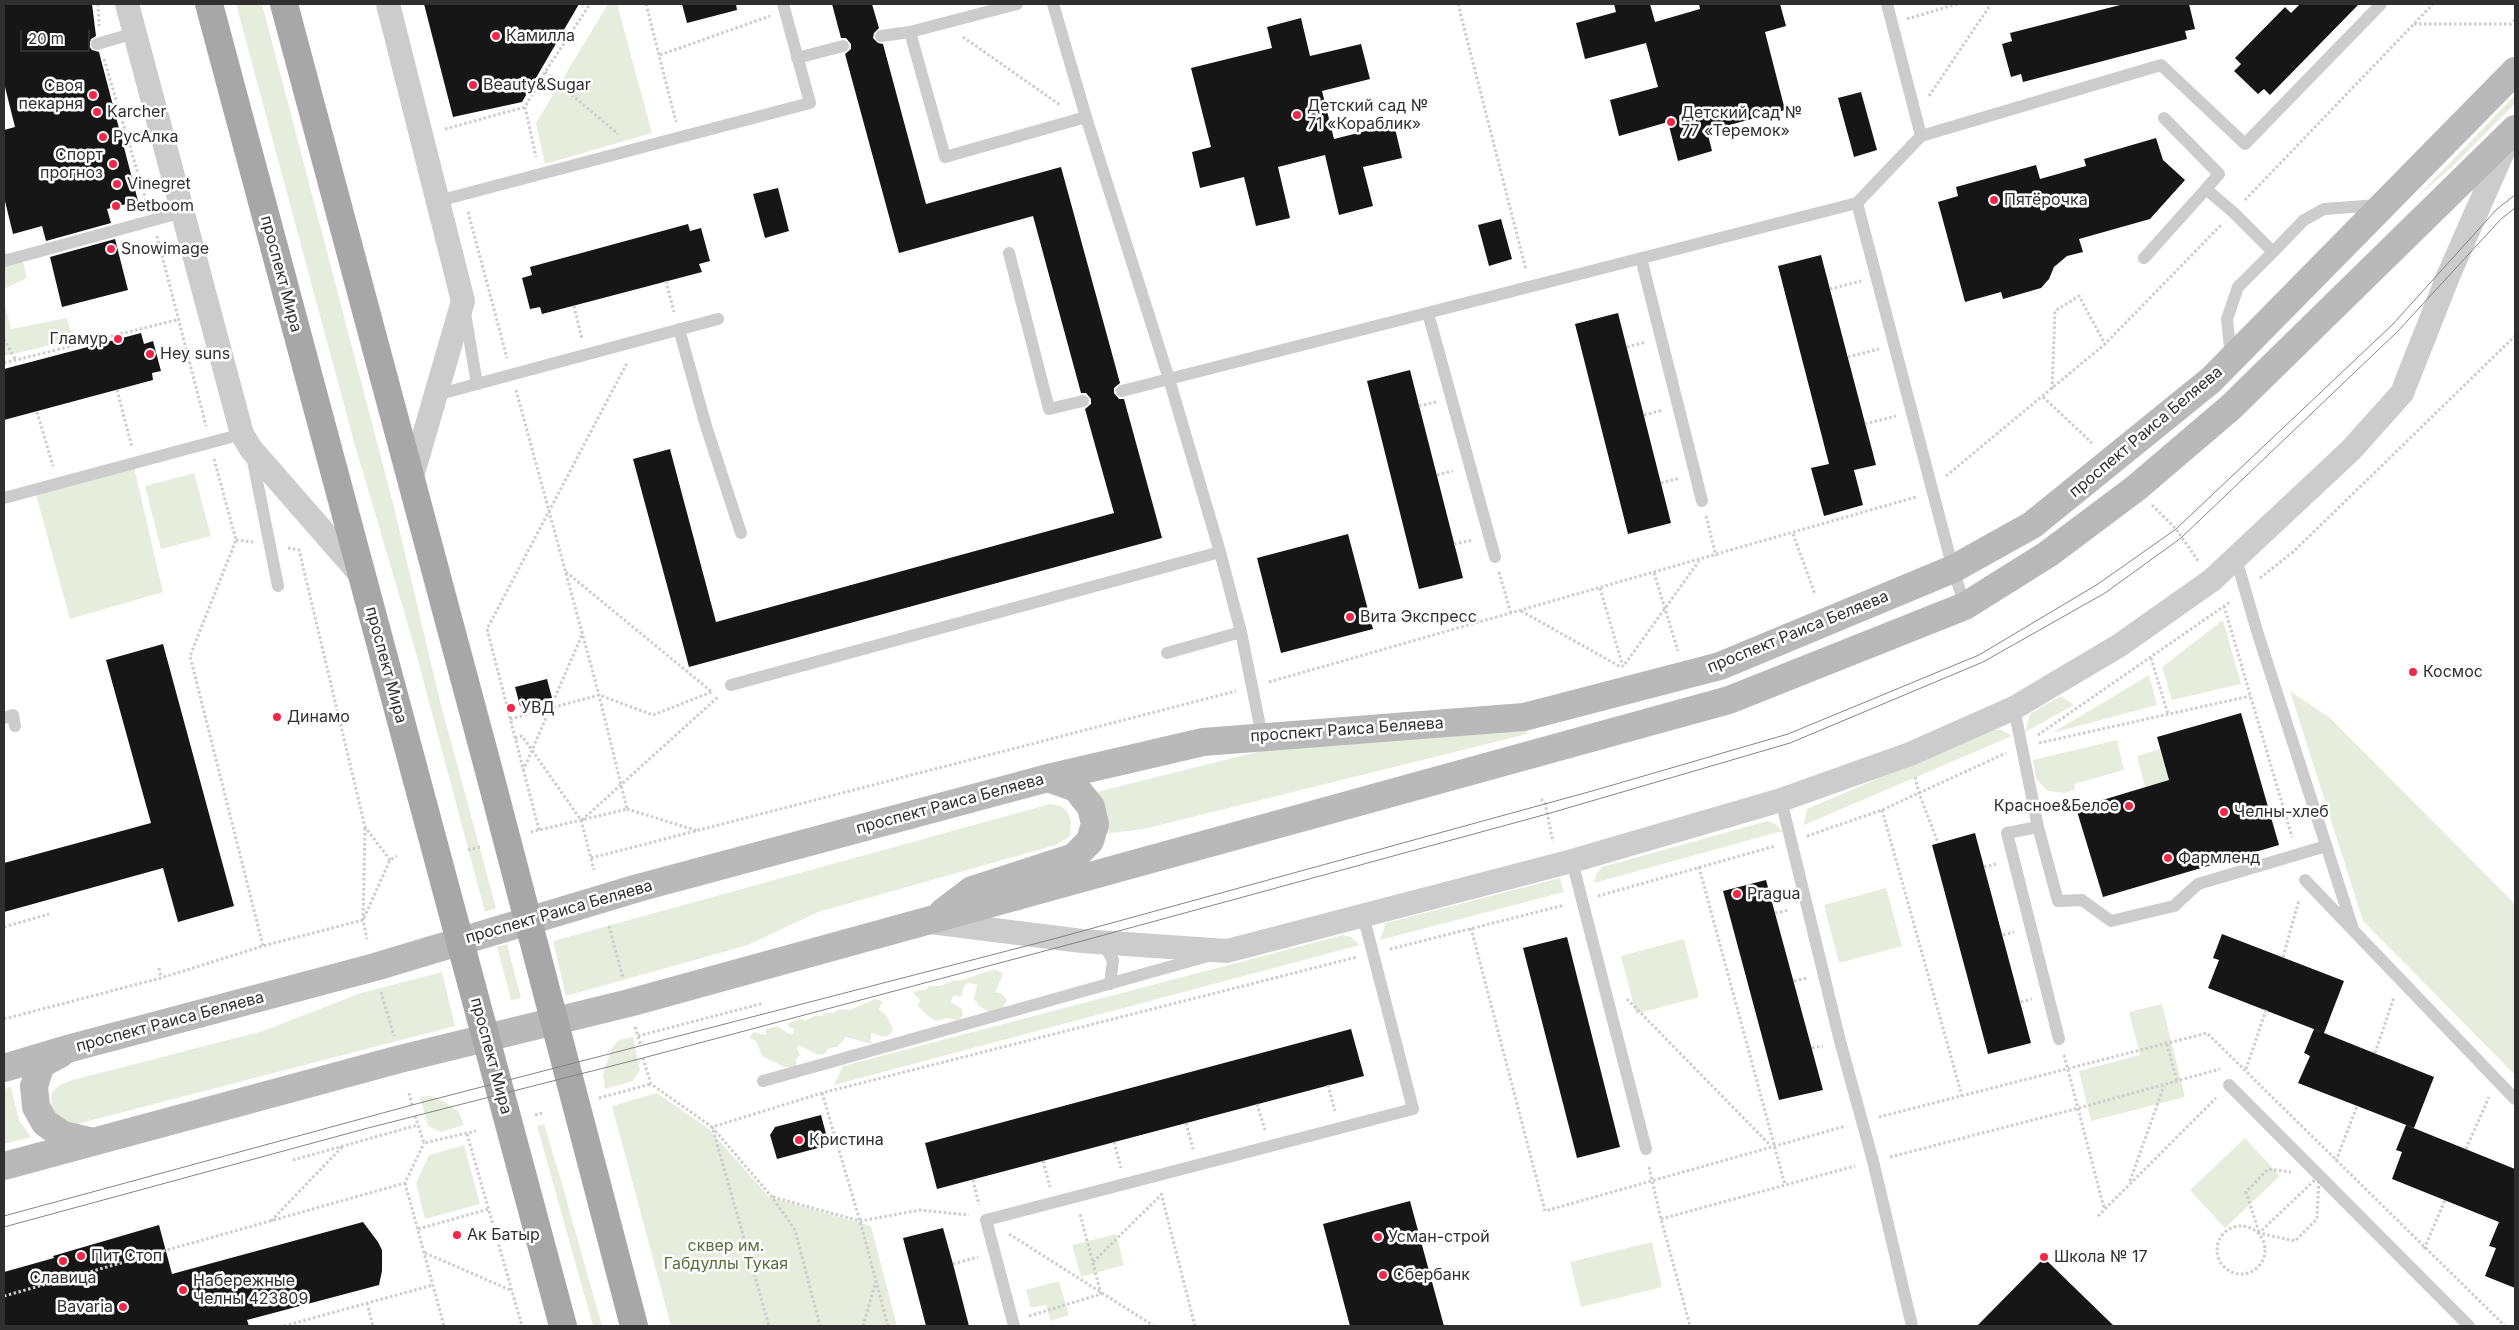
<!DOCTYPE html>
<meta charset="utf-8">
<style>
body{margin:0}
#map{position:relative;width:2519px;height:1330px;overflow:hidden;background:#fff;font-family:Inter,sans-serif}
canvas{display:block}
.frame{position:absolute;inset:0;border:5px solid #2f2f2f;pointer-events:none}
.scale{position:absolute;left:20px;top:30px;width:70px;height:22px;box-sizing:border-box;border:2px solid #2f2f2f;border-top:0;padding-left:6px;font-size:15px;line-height:18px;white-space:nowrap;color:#2f2f2f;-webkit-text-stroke:4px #fff;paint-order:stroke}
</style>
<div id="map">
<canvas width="2519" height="1330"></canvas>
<div class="frame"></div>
<div class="scale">20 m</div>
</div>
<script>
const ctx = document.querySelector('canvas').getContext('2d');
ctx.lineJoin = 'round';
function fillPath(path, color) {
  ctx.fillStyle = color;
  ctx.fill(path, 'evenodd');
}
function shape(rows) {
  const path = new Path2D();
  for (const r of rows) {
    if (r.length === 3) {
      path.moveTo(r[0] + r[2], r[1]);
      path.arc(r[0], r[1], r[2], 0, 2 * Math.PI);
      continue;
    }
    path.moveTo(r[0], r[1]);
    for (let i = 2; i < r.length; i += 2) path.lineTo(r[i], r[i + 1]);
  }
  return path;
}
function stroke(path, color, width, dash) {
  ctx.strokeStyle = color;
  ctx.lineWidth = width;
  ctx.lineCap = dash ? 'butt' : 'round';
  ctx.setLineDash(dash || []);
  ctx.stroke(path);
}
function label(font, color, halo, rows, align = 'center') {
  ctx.font = font + ' Inter,sans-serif';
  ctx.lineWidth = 5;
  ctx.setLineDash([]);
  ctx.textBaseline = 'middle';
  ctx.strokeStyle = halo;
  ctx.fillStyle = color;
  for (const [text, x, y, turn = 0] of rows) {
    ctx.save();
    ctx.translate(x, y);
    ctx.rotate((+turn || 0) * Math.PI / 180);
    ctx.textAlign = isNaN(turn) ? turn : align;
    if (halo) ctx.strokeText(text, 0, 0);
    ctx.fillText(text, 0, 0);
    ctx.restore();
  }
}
const green = shape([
 [236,4,262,4,394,507,440,701,496,908,485,912,413,642,354,442],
 [608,4,617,4,652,133,545,164,536,123],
 [2515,95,2515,104,2452,167,2416,198],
 [4,253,21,254,27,278,4,289],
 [4,302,11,329,67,318,73,340,4,356],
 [134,467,163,592,70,619,36,495],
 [194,473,211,536,161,549,145,486],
 [2223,620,2241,684,2172,700,2162,667],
 [2149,675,2157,705,2052,733],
 [2290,691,2329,717,2515,904,2515,1075,2363,921],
 [2061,696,2074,705,2025,732,2030,714],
 [1526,727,1527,734,1144,829,1104,834,1093,793,1261,751],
 [1991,730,2002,730,2012,736,1804,825,1807,809],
 [2117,740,2124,770,2074,784,2075,790,2064,793,2048,791,2036,779,2033,760],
 [2160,749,2169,780,2145,787,2137,756],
 [1050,804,1060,806,1067,811,1071,820,1070,836,1056,845,818,912,748,945,566,996,553,941],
 [1767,821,1776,824,1782,831,1594,883,1596,875,1602,867],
 [1560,878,1564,892,1380,940,1386,923],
 [1886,888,1902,946,1839,963,1824,905],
 [1343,935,1351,937,1360,945,834,1085,843,1066],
 [1684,939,1699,997,1636,1014,1621,956],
 [507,944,521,998,511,1000,497,947],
 [995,969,1003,974,995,992,1002,994,1007,1000,1003,1008,990,1012,979,1006,974,999,977,985,969,983,964,986,962,996,953,996,951,1002,962,1009,963,1015,959,1021,948,1018,936,1021,928,1016,918,1006,920,1000,913,993,919,990,926,990,929,986,941,986,954,980,959,981],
 [442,972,455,1026,73,1125,64,1122,51,1109,52,1093,58,1086,69,1081,263,1031,361,993],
 [875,999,883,1001,879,1009,887,1016,893,1029,890,1035,885,1037,871,1033,871,1044,846,1037,837,1047,829,1048,824,1054,818,1055,799,1045,797,1048,800,1055,796,1059,797,1067,784,1067,762,1056,756,1041,750,1038,753,1032,766,1035,766,1029,778,1026,787,1033,793,1034,794,1029,789,1027,788,1023,802,1019,805,1021,814,1016,822,1016,825,1013,833,1013,840,1009,850,1010],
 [2162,1004,2185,1097,2091,1121,2079,1071,2140,1055,2129,1012],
 [633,1037,640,1070,633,1081,605,1089,603,1075,611,1049,619,1040],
 [11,1087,19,1120,31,1137,4,1144,4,1089],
 [657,1093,709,1129,769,1197,871,1226,897,1326,671,1326,612,1106],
 [431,1096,445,1102,459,1112,464,1125,441,1132,428,1126,420,1097],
 [544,1124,560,1177,602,1326,593,1326,537,1126],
 [2245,1138,2280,1176,2225,1228,2190,1190],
 [464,1145,480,1204,425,1219,416,1183,429,1155],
 [1116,1234,1124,1265,1081,1277,1072,1245],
 [1652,1242,1662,1287,1581,1307,1570,1262],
 [1059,1281,1069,1315,1050,1321,1046,1305,1031,1308,1026,1290]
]);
const building = shape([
 [4,4,92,4,96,36,91,39,89,46,92,50,99,52,138,201,107,209,111,223,46,241,42,226,13,234,4,197,4,130,15,127,4,83],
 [424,4,579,4,522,102,453,117],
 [682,4,736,4,737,10,687,23],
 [832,4,872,4,879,28,874,33,873,38,878,43,883,44,926,204,1061,167,1120,383,1114,388,1114,393,1119,399,1124,399,1162,538,689,667,633,459,670,449,716,622,1114,513,1085,409,1091,404,1091,399,1086,393,1081,393,1033,216,899,253,845,54,851,49,851,44,846,38,841,38],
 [1614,4,1650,4,1655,22,1700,9,1699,4,1780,4,1786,26,1765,32,1785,110,1707,131,1712,151,1678,161,1668,122,1619,136,1610,100,1658,87,1646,43,1585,59,1576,23,1616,12],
 [2124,4,2189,4,2195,29,2185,31,2187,39,2023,82,2021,74,2011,77,2002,44,2012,41,2010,33],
 [2300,4,2359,4,2270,95,2264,89,2258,94,2234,71,2241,64,2235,58,2285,7,2291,13],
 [1301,18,1310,56,1361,44,1370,79,1322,91,1334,139,1394,124,1402,158,1363,167,1373,206,1339,215,1325,155,1278,167,1290,218,1256,226,1244,177,1200,188,1192,152,1211,147,1191,68,1272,48,1267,27],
 [1861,92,1877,150,1854,157,1838,98],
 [2156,138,2163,160,2185,180,2150,219,2079,239,2083,252,2067,256,2054,267,2049,279,2041,288,2003,299,2001,292,1965,302,1938,202,1958,196,1956,187,2036,165,2040,179,2086,166,2084,159],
 [778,188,789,231,765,238,753,194],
 [1501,219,1512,259,1489,266,1478,225],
 [688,224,690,231,701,228,710,261,699,264,702,272,542,314,540,307,530,309,522,278,532,275,530,267],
 [115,239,128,290,62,307,50,257],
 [1821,255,1876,465,1854,470,1863,505,1824,516,1811,468,1829,464,1778,266],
 [1618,313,1671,523,1628,534,1575,324],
 [141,333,144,344,153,341,161,371,152,373,153,380,4,420,4,369],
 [1410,370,1463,578,1419,589,1367,381],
 [1348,534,1373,629,1281,653,1257,558],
 [163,644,234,906,178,922,163,868,4,912,4,863,151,823,106,660],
 [547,679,552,698,520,706,515,687],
 [2241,713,2279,845,2103,897,2076,808,2169,780,2157,737],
 [1975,833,2031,1043,1988,1054,1932,845],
 [1766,880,1823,1090,1779,1100,1723,891],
 [2222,934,2344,981,2324,1033,2208,988,2219,960,2213,958],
 [1567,937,1620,1147,1577,1158,1523,948],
 [1351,1029,1364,1076,937,1189,925,1143],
 [2314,1029,2434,1077,2414,1128,2298,1083,2310,1056,2304,1053],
 [821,1115,829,1145,777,1159,770,1135,775,1127],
 [2406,1125,2515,1169,2515,1288,2485,1276,2496,1248,2489,1246,2499,1222,2392,1179,2402,1152,2396,1150],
 [1410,1201,1444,1326,1350,1326,1323,1224],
 [363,1222,378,1242,382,1250,382,1271,379,1285,247,1320,249,1326,4,1326,4,1272,54,1258,53,1256,70,1251,159,1225,172,1274],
 [943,1228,953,1264,969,1326,926,1326,903,1238],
 [2044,1258,2114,1326,1977,1326]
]);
const path = shape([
 [98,4,99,26],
 [646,4,676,122],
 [1458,4,1526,270],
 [1907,19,1957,4],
 [2414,24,2511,24,2515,20],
 [963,37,1060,105],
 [660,55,770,16],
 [104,59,147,204],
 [545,72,618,134],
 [1929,96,1991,4],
 [525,107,536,157],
 [445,129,525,107,545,72,590,4],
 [2245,200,2433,4],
 [468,212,507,358],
 [157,236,206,426],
 [666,281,674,312],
 [1830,289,1861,281],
 [574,306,582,339],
 [4,339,15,359],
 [1627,347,1646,342],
 [1848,357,1879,349],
 [4,363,180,319],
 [2052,389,2055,311,2079,296,2105,344],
 [117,390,132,447],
 [516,390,599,695,627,809,531,832],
 [2043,397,2092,443],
 [1419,406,1436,402],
 [37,412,53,466],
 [1644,415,1663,410],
 [1865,424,1896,416],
 [214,459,236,540,190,656,263,946],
 [1437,475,1453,471],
 [1946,476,2105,344,2222,224],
 [1661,483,1680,478],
 [2152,505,2176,529,2199,562],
 [1706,516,1716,556],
 [1793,534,1815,594],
 [236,540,253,542],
 [1454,544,1473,540],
 [288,548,299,550,365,827,390,860],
 [566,572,712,692],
 [1499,572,1511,614],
 [1654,573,1678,651],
 [2260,578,2293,552,2515,336],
 [1600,588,1623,667],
 [2224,606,2292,837],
 [1521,611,1619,666],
 [2151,658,2168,714],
 [1625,664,1699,561],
 [1269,682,1916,497],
 [510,719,599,695,653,715,714,691],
 [2038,735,2230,602],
 [515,738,522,736,581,820,594,870],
 [2039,743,2250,696],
 [523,771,582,635],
 [1915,777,1919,793,1938,843],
 [1541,799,1545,803,1553,842],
 [627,809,698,831],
 [1882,810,1962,1096],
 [582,820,718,697],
 [365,828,363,920,367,939],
 [539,830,487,629,627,363],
 [1807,836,1882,810,2006,753],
 [468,850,480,847],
 [591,858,1236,691],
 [1699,867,1785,1185],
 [1984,867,1996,864],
 [1598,896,1775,846],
 [1775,913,1789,910],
 [364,918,390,860,397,856],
 [609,926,623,978],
 [4,927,49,914],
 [1471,928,1545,1211,1846,1126],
 [2003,935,2014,932],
 [1390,949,1565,905],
 [2283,957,2299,900],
 [159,968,161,978],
 [1794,981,1807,978],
 [381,992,394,1036],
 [1627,999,1771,1146],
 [2021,1002,2032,999],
 [4,1019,161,978,263,946,363,920],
 [635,1027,641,1046],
 [638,1036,764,1003],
 [2167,1044,2177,1081],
 [1812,1048,1823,1046],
 [2375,1053,2394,997],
 [2064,1055,2104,1208],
 [643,1058,651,1084,712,1127,822,1093,1357,957],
 [2246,1069,2266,1010],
 [1328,1085,1335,1111],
 [409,1093,412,1105],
 [822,1093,860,1221,888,1326],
 [599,1098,651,1084],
 [1257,1104,1265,1130],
 [535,1115,542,1113],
 [415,1116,424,1143,476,1131],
 [1879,1117,2207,1033,2505,1326],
 [1186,1123,1193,1149],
 [712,1127,772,1197,795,1230,820,1326],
 [713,1130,769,1326],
 [467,1134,522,1326],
 [1114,1142,1121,1168],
 [2466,1149,2489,1097],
 [1890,1157,2079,1108,2220,1069],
 [293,1160,418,1125],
 [1043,1161,1050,1187],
 [2336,1161,2357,1106],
 [1649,1167,1661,1219,1690,1326],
 [2319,1176,2317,1219,2295,1241,2259,1233,2319,1176],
 [973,1180,979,1205],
 [2130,1181,2164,1086],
 [405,1183,444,1326],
 [1161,1193,1195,1326],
 [773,1197,860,1221,920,1210,969,1215],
 [2098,1216,2216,1098],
 [1661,1219,1855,1166],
 [271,1221,343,1146],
 [2241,1250,24],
 [418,1229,489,1209],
 [2259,1232,2246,1192,2268,1169,2291,1172],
 [1009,1234,1154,1326],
 [2424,1249,2445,1200],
 [425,1253,510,1290],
 [1093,1262,1161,1195],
 [953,1264,978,1257],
 [4,1296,405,1183,424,1143],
 [367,1303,373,1326],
 [1029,1316,1101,1294,1080,1214],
 [284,1326,433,1285],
 [863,1326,876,1281]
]);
const lane = shape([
 [1017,4,910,32,945,157,1086,117],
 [1053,4,1086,117,1169,379,1220,552,1241,632,1262,736],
 [881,36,910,32],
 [97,44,135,33],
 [797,58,843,46],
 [2164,118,2219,174,2206,189],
 [1921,136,2161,65,2245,144,2381,4],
 [438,201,810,103,783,4],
 [1857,203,1921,136,1887,4],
 [1009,253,1049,409,1083,401],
 [1641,258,1702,501],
 [2144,258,2206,189,2233,212,2273,252],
 [4,261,183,212],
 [465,313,477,384],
 [1428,313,1495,557],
 [679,329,706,426,741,533],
 [2231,357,2227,319,2238,287,2273,252,2304,220,2324,209,2378,205],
 [1122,391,1857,203,1953,569,1965,606],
 [436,395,718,319],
 [252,456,278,586],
 [4,498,242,434],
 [2235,555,2257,631,2353,929],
 [1167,653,1241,632],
 [731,685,1220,552],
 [2014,708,2038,827,2007,833,2059,1039],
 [4,718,13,715,15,726],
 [1781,800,1840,1041,1873,1161,1912,1326],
 [2038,827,2058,901,2082,900,2111,921,2174,906,2198,884,2326,846],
 [1572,861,1646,1149],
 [2305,880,2515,1099],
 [1102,942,1113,960,1110,984],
 [763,1081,1208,956],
 [2229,1085,2469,1326],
 [1014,1326,986,1220,1413,1109,1363,915]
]);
const street = shape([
 [127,4,242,434,251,449,361,575],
 [388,4,463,301,411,480],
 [930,922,1082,941,1227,951,1572,861,1781,800,1910,754,2014,708,2120,645,2212,580,2351,450,2402,393,2449,274,2509,138]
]);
const secondary = shape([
 [943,912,972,890,1074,857,1090,841,1095,824,1091,807,1076,788,1048,778],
 [60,1054,41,1064,34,1086,36,1107,45,1123,63,1135,93,1142],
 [4,1068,71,1048,375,967,638,888,1048,778,1203,742,1524,717,1720,666,1953,569,2032,525,2211,380,2515,71],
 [4,1166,400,1059,629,1003,1729,700,1965,606,2048,554,2136,488,2231,407,2515,129]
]);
const primary = shape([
 [209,4,563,1326],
 [284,4,490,775,634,1326]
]);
const tram = shape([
 [4,1216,412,1105,1057,938,1592,791,1788,734,1979,655,2098,584,2176,529,2392,325,2497,209,2515,195],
 [4,1227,368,1128,643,1058,1082,941,1547,814,1790,743,1983,662,2105,593,2181,538,2398,331,2501,219,2515,208]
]);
const markers = [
 [496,36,5,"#f02748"],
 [473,85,5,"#f02748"],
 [93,95,5,"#f02748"],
 [97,112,5,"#f02748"],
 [1297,115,5,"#f02748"],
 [1671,122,5,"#f02748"],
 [103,137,5,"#f02748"],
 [113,164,5,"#f02748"],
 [117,184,5,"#f02748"],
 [1994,200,5,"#f02748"],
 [116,206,5,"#f02748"],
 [111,249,5,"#f02748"],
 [118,339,5,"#f02748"],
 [150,354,5,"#f02748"],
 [1350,617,5,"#f02748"],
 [2413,672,5,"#f02748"],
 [511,708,5,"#f02748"],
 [277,717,5,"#f02748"],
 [2129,806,5,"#f02748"],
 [2224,812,5,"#f02748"],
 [2168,858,5,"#f02748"],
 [1737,894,5,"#f02748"],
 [799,1140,5,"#f02748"],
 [457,1235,5,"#f02748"],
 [1378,1237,5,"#f02748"],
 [81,1256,5,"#f02748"],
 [2044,1257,5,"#f02748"],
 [63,1261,5,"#f02748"],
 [1383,1275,5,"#f02748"],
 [183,1290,5,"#f02748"],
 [123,1307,5,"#f02748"]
];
const poiNames = [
 ["Камилла",506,36],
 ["Beauty&Sugar",483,85],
 ["Своя",83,86,"right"],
 ["пекарня",83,104,"right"],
 ["Детский сад №",1307,106],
 ["71 «Кораблик»",1307,124],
 ["Karcher",107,112],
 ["Детский сад №",1681,113],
 ["77 «Теремок»",1681,131],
 ["РусАлка",113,137],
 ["Спорт",103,155,"right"],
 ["прогноз",103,173,"right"],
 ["Vinegret",127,184],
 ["Пятёрочка",2004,200],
 ["Betboom",126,206],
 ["Snowimage",121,249],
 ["Гламур",108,339,"right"],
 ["Hey suns",160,354],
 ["Вита Экспресс",1360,617],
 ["Космос",2423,672],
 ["УВД",521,708],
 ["Динамо",287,717],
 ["Красное&Белое",2119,806,"right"],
 ["Челны-хлеб",2234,812],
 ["Фармленд",2178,858],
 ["Pragua",1747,894],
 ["Кристина",809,1140],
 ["Ак Батыр",467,1235],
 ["Усман-строй",1388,1237],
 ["Пит Стоп",91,1256],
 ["Школа № 17",2054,1257],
 ["Сбербанк",1393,1275],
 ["Славица",63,1278,"center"],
 ["Набережные",193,1281],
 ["Челны 423809",193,1299],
 ["Bavaria",113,1307,"right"]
];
const streetNames = [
 ["проспект Мира",281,274,75],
 ["проспект Раиса Беляева",2146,432,-40],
 ["проспект Раиса Беляева",1798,632,-22],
 ["проспект Мира",386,665,75],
 ["проспект Раиса Беляева",1347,730,-4],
 ["проспект Раиса Беляева",950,804,-15],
 ["проспект Раиса Беляева",559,912,-16],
 ["проспект Раиса Беляева",170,1022,-15],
 ["проспект Мира",491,1056,75]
];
const parkNames = [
 ["сквер им.",726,1246],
 ["Габдуллы Тукая",726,1264]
];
fillPath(green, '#e7eddc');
fillPath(building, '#161616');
stroke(path, '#ccc', 3, [2.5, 2.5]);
stroke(lane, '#ccc', 12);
stroke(street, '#ccc', 24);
stroke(secondary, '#b9b9b9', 28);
stroke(primary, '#a7a7a7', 28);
stroke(tram, '#848484', 1);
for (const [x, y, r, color] of markers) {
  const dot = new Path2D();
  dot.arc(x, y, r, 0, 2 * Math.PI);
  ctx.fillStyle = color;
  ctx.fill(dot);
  stroke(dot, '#fff', 2);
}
label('16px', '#2f2f2f', '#fff', poiNames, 'left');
label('16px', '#2f2f2f', '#fff', streetNames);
label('16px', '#576e39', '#fff', parkNames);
</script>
